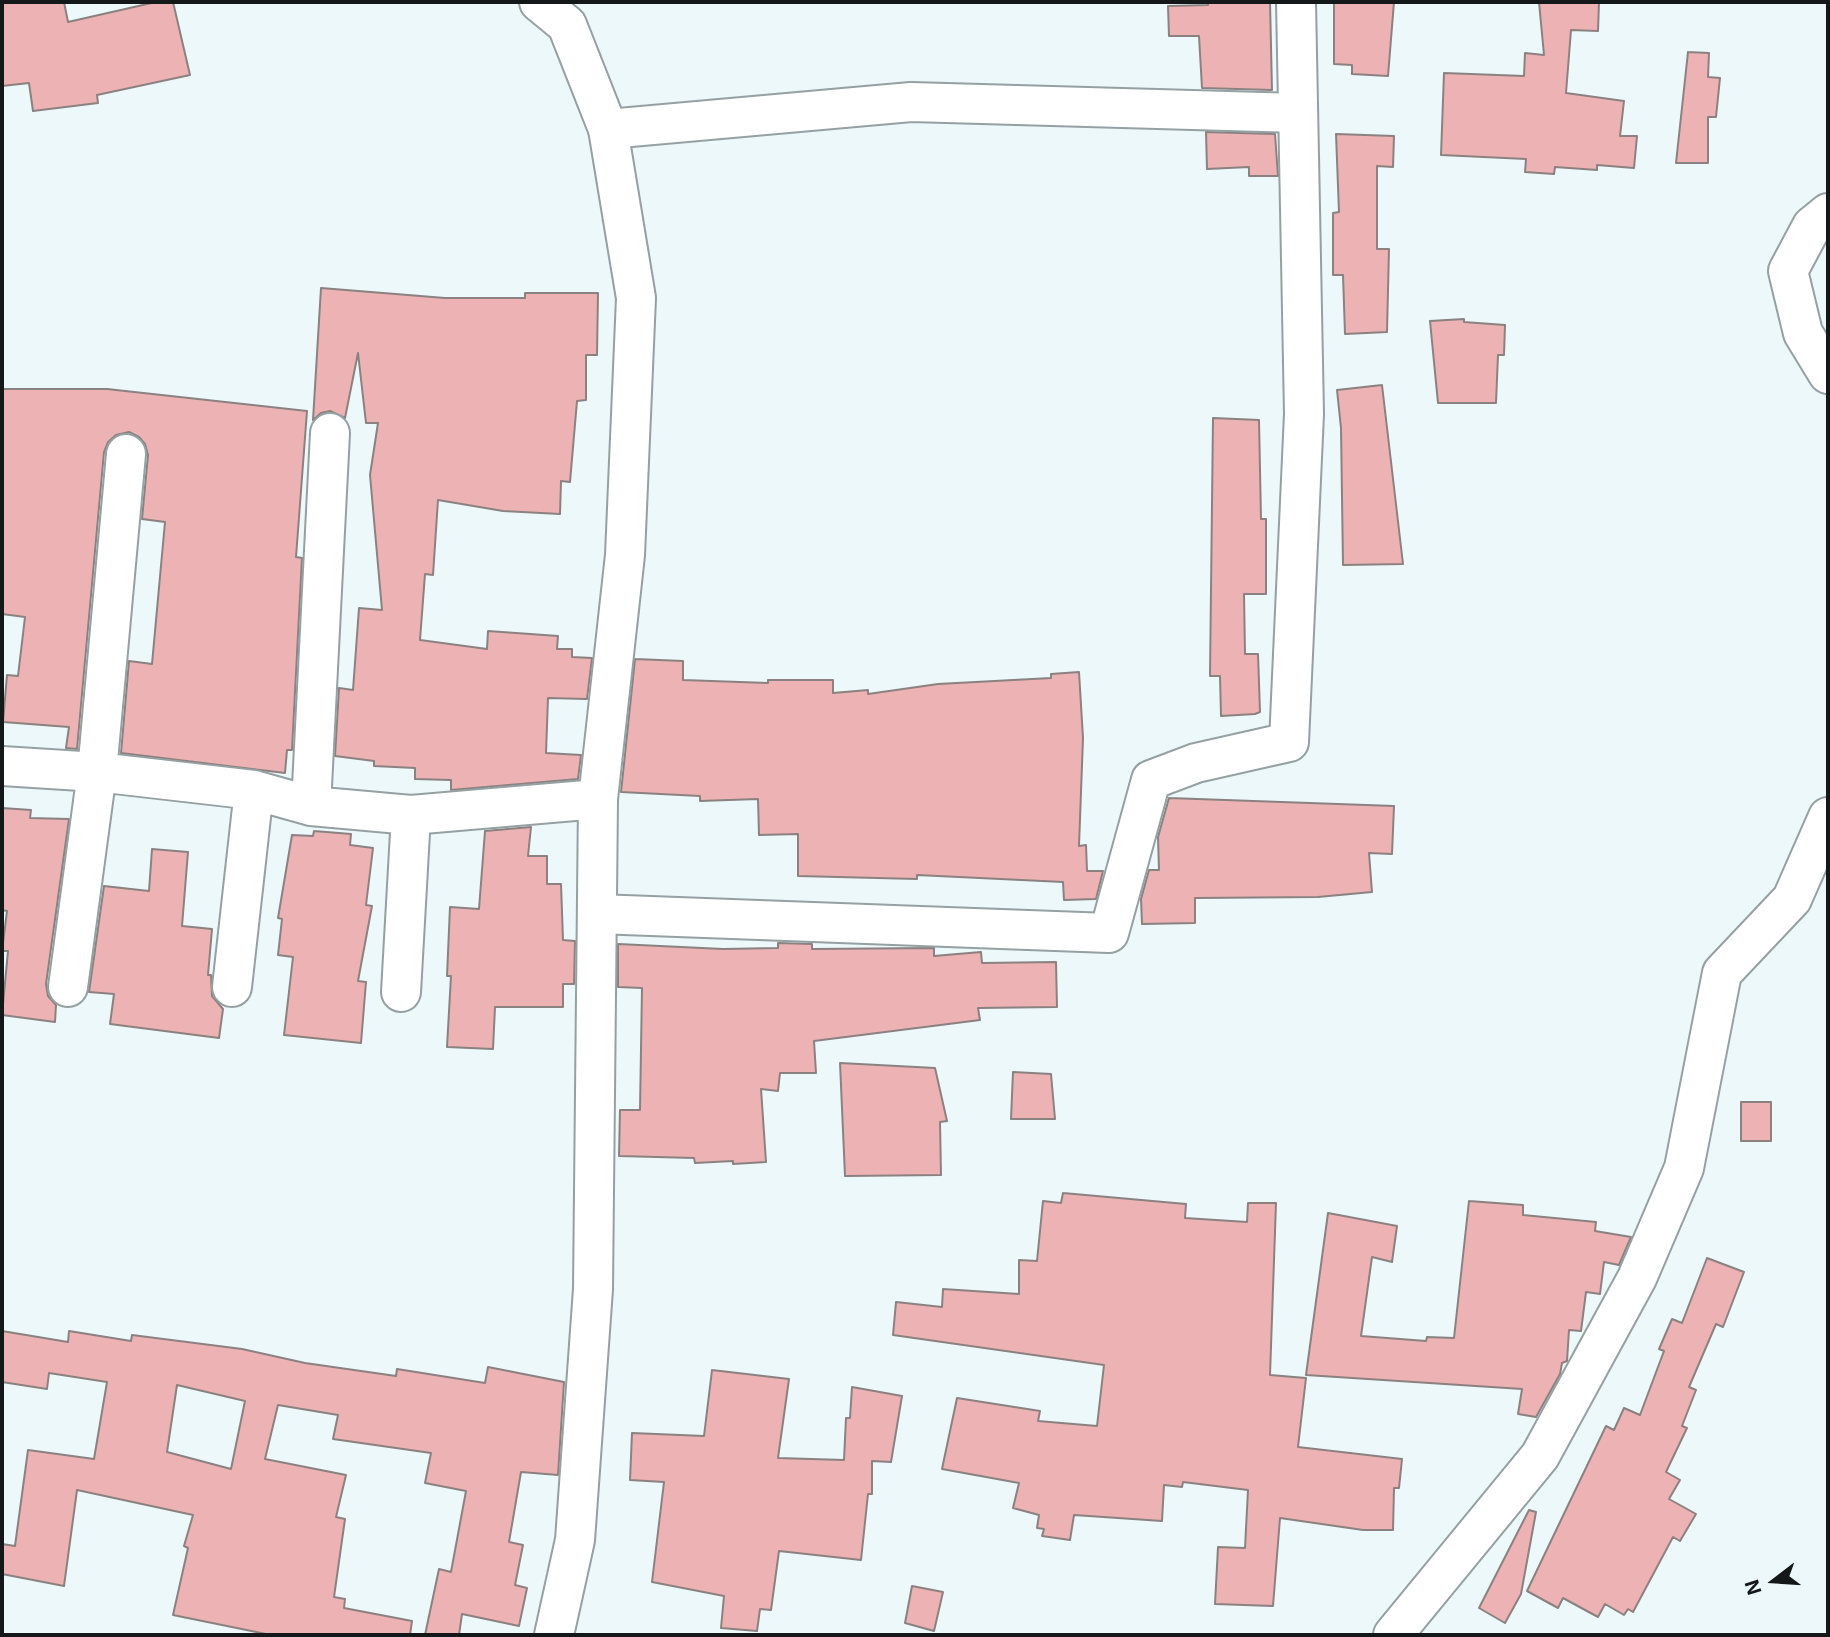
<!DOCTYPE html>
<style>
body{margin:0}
#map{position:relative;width:1830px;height:1637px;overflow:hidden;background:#ecf8fa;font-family:Inter,sans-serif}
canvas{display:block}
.frame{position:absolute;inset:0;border:4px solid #141819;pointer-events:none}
.north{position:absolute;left:1739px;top:1546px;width:70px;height:70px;-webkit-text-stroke:5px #ecf8fa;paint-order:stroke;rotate:253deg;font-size:19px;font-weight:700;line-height:28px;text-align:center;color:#141819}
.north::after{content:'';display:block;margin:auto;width:24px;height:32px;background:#141819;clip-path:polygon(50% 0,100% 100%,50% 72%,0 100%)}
</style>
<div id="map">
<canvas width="1830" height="1637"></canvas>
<div class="frame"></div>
<div class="north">N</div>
</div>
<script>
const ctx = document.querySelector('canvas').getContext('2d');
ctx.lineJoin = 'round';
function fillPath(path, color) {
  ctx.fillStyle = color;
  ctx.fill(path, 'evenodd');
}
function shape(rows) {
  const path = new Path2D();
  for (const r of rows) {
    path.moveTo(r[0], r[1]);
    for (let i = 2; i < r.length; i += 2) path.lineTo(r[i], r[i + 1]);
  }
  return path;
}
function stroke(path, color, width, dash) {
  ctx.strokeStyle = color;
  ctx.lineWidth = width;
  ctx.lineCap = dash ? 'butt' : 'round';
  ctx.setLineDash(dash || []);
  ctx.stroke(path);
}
const building = shape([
 [2,2,64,2,68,22,156,2,173,2,190,75,97,95,98,103,33,111,29,83,2,86,2,2],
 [1208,2,1270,2,1272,90,1202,88,1199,36,1169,36,1168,6,1208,5,1208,2],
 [1334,2,1394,2,1388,76,1352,74,1352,65,1334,64,1334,2],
 [1539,2,1599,2,1598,31,1571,30,1566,93,1624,101,1620,136,1637,136,1634,168,1597,165,1597,170,1555,167,1554,174,1525,172,1526,159,1441,155,1444,73,1524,76,1525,53,1544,55,1539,2],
 [1688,52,1709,53,1708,77,1720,78,1716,117,1708,117,1708,163,1676,163,1688,52],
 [1206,132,1275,134,1278,176,1249,176,1249,167,1207,169,1206,132],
 [1336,134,1394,136,1393,167,1377,166,1377,249,1389,249,1387,332,1345,334,1343,275,1333,275,1333,213,1339,212,1336,134],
 [321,288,445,298,525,298,525,293,598,293,597,355,586,355,586,400,577,401,570,482,561,481,560,514,503,511,438,500,433,575,425,574,420,640,487,649,488,631,558,636,557,649,572,649,572,657,592,658,587,699,548,698,546,753,581,755,578,779,451,790,451,780,415,779,415,768,374,766,374,761,335,756,339,688,353,690,359,608,382,610,370,475,378,423,366,423,358,353,345,418,330,411,321,413,313,420,321,288],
 [1464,319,1464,322,1505,325,1504,355,1498,355,1496,403,1438,403,1430,321,1464,319],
 [1382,385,1403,564,1343,565,1341,428,1337,390,1382,385],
 [2,389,107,389,307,411,296,557,302,558,292,750,287,750,285,773,121,753,129,661,152,664,165,522,142,519,148,455,145,444,139,437,129,432,116,435,108,442,104,452,77,749,66,748,69,727,3,722,7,675,18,676,25,617,2,614,2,389],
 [1213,418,1259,420,1261,519,1266,519,1266,594,1244,594,1245,654,1258,654,1260,712,1255,714,1221,716,1220,676,1210,676,1213,418],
 [635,659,683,661,683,680,768,683,768,680,833,680,833,693,868,690,868,694,938,684,1051,678,1051,674,1079,672,1083,738,1079,846,1086,845,1087,871,1103,871,1096,899,1064,900,1063,882,917,875,917,879,798,876,798,834,759,835,758,799,700,801,700,796,621,792,635,659],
 [1169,798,1394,806,1392,854,1369,853,1372,892,1318,897,1195,898,1195,923,1142,924,1141,899,1149,870,1159,870,1158,837,1169,798],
 [2,808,31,810,30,818,69,819,46,984,48,996,56,1005,55,1022,2,1015,8,951,2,951,7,911,2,910,2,808],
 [531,827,528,856,547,856,547,884,561,884,563,940,575,941,574,984,563,984,563,1007,495,1007,493,1049,447,1047,451,976,447,976,450,907,479,909,485,831,531,827],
 [314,831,351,834,350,845,373,848,366,905,372,906,358,981,366,982,361,1043,284,1035,293,957,278,955,282,919,278,918,292,835,313,836,314,831],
 [152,849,188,852,182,926,212,929,208,975,211,975,212,996,223,1009,219,1038,110,1024,114,994,89,992,104,886,149,891,152,849],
 [778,943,812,944,812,949,934,948,934,956,981,952,982,963,1056,962,1057,1007,978,1008,980,1020,814,1041,816,1073,780,1073,778,1091,761,1089,766,1162,733,1164,733,1161,695,1163,694,1158,619,1156,620,1110,640,1110,642,988,618,987,618,944,723,949,778,948,778,943],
 [840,1063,935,1068,947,1121,940,1122,941,1175,845,1176,840,1063],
 [1013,1072,1051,1074,1055,1119,1011,1119,1013,1072],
 [1741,1102,1771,1102,1771,1141,1741,1141,1741,1102],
 [1063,1193,1186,1204,1185,1218,1247,1222,1248,1203,1276,1203,1270,1375,1306,1378,1298,1447,1402,1459,1399,1488,1394,1488,1393,1530,1363,1530,1280,1518,1273,1606,1215,1604,1218,1547,1245,1548,1248,1490,1183,1482,1182,1487,1164,1485,1162,1521,1074,1515,1070,1540,1042,1536,1044,1529,1037,1528,1039,1515,1013,1508,1019,1483,942,1469,957,1398,1040,1411,1038,1421,1097,1426,1104,1365,893,1335,896,1302,942,1307,943,1289,1019,1294,1019,1260,1037,1261,1043,1201,1061,1203,1063,1193],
 [1469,1201,1523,1205,1523,1215,1596,1222,1595,1231,1631,1237,1619,1265,1604,1262,1600,1294,1586,1292,1581,1331,1569,1330,1567,1361,1562,1363,1560,1374,1536,1417,1518,1414,1522,1389,1306,1375,1328,1213,1397,1226,1392,1262,1372,1257,1361,1336,1426,1341,1427,1337,1454,1338,1469,1201],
 [1707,1258,1744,1272,1723,1327,1716,1324,1689,1387,1696,1390,1682,1426,1687,1428,1666,1472,1680,1480,1669,1499,1696,1514,1680,1541,1673,1537,1633,1612,1628,1609,1624,1615,1605,1604,1598,1617,1563,1598,1558,1608,1527,1591,1606,1426,1614,1430,1624,1408,1640,1415,1664,1351,1659,1349,1672,1319,1682,1323,1707,1258],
 [2,1331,68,1342,69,1331,131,1341,132,1335,242,1349,305,1363,396,1376,397,1369,485,1383,488,1367,564,1382,558,1475,521,1472,509,1542,523,1545,515,1585,527,1588,519,1626,462,1614,459,1635,425,1635,439,1569,451,1572,466,1491,425,1483,431,1453,333,1439,338,1415,278,1405,265,1459,346,1475,336,1517,345,1519,334,1597,345,1599,344,1608,412,1621,410,1635,271,1635,173,1615,188,1548,184,1546,193,1515,77,1490,64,1586,2,1574,2,1544,15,1546,28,1450,94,1459,107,1382,49,1373,47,1389,2,1382,2,1331],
 [177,1385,245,1401,231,1469,167,1452,177,1385],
 [712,1370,789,1379,778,1458,844,1460,846,1418,850,1418,852,1387,902,1396,891,1462,872,1461,872,1494,868,1494,861,1560,779,1551,771,1610,760,1609,757,1631,721,1628,724,1596,652,1582,664,1482,630,1480,632,1433,704,1436,712,1370],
 [1529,1510,1536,1512,1521,1594,1505,1623,1479,1608,1529,1510],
 [912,1586,943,1592,934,1631,905,1623,912,1586]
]);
const minor = shape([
 [608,129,911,102,1298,113],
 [1828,213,1812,226,1788,271,1803,333,1828,374],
 [2,766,97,772,254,790,311,806,411,815,598,799],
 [311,806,330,433],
 [597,914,1109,933,1151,780,1196,763,1289,742,1304,414,1296,2],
 [68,987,97,772,126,454],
 [232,987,254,790],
 [401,992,411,815],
 [1393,1635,1540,1456,1637,1278,1684,1168,1722,973,1792,899,1828,817]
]);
const tertiary = shape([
 [539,2,567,25,608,129,636,298,625,555,598,799,593,1289,575,1540,554,1635]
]);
fillPath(building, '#edb3b4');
stroke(building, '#8b8181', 2);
stroke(minor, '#95a0a2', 42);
stroke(tertiary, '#95a0a2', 42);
stroke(minor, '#fff', 38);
stroke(tertiary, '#fff', 38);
</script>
